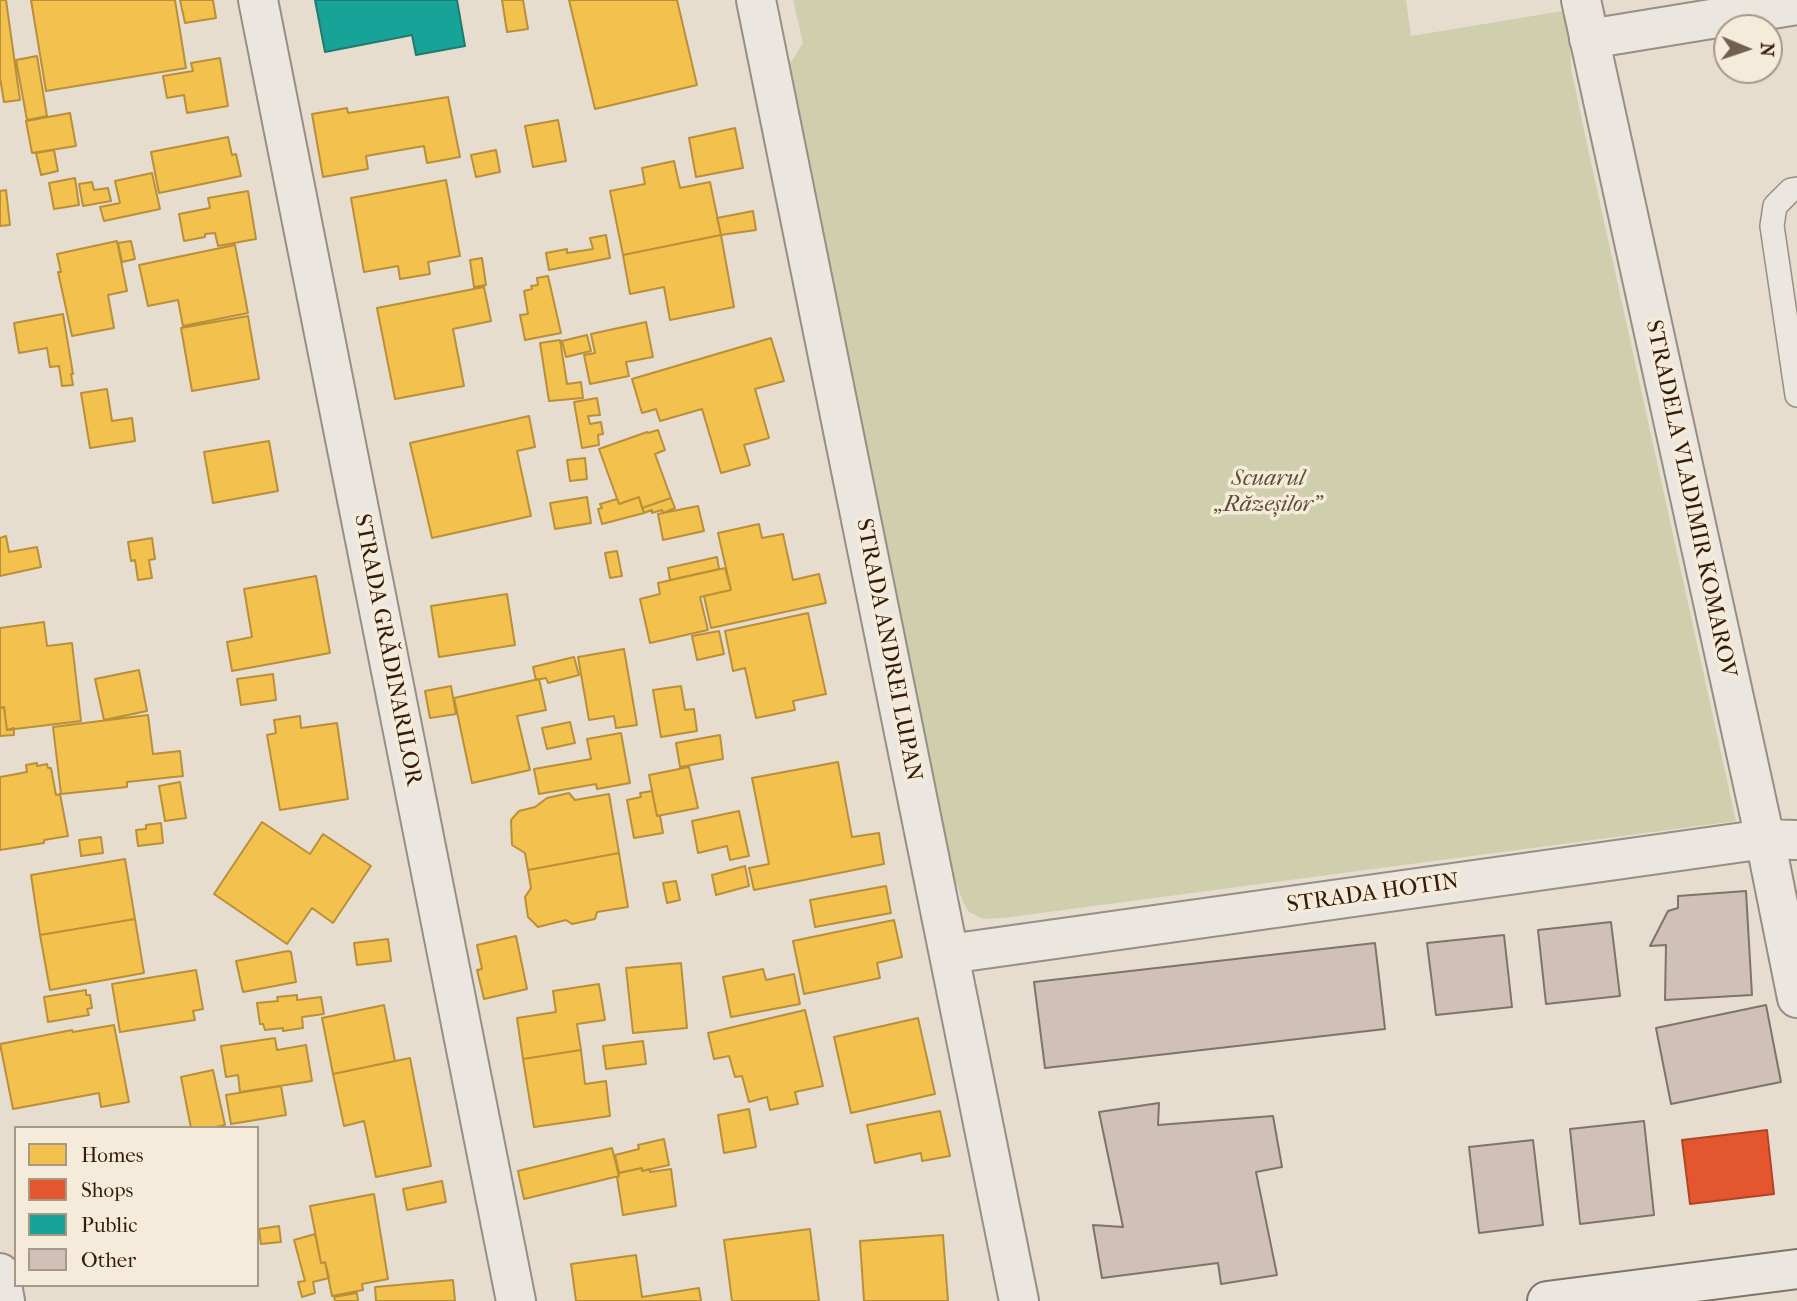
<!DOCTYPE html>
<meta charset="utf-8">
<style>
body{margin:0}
#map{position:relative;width:1797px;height:1301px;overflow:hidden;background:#e6ddcf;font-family:"IM FELL French Canon",serif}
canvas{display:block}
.legend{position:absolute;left:14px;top:1126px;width:245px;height:161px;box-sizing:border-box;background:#f5ebda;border:2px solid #a89886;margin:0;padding:9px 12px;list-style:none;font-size:21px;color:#351b09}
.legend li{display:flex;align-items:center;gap:14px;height:35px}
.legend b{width:35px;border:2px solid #a89886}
.north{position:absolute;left:1713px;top:14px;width:70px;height:70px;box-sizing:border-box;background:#f5ebda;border:2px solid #a89886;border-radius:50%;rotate:92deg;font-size:19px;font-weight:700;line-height:28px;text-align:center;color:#351b09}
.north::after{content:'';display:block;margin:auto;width:24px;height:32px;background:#735f4e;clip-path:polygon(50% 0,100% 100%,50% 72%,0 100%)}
</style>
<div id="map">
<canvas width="1797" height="1301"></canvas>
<ul class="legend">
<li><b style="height:19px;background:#f2c14e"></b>Homes</li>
<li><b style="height:19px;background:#e4572e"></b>Shops</li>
<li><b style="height:19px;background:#17a398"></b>Public</li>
<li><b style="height:19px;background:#d0c0b7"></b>Other</li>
</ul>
<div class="north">N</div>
</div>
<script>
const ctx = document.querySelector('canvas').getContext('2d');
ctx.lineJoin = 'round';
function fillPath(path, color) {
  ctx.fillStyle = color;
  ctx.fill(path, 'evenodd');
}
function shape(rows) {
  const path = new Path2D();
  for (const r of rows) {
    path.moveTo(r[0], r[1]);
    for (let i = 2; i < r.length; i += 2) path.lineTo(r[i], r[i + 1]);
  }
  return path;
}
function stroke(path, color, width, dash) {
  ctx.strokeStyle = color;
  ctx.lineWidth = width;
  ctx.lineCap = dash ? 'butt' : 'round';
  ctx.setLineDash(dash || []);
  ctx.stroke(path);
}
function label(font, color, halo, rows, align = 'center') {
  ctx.font = font + ' "IM FELL French Canon",serif';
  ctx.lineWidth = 7;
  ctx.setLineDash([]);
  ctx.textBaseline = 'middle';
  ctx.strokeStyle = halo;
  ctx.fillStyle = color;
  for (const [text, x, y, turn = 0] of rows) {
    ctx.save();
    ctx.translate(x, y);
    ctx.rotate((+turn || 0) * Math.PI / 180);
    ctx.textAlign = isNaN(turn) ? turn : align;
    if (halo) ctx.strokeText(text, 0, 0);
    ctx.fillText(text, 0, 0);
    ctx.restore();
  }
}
const green = shape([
 [793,0,1406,0,1411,36,1569,10,1571,68,1585,135,1736,821,1003,918,983,919,969,912,964,904,953,875,788,67,803,43]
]);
const homes = shape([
 [0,0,6,0,20,100,4,102,0,78,0,0],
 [31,0,175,0,186,68,46,91,31,0],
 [180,0,213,0,216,18,185,23,180,0],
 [502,0,523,0,528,29,507,32,502,0],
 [569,0,677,0,697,85,595,109,569,0],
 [37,56,47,116,27,120,16,60,37,56],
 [220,58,228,106,187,113,184,95,167,98,163,76,193,71,191,63,220,58],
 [448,97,460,157,427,163,424,146,366,156,368,169,323,177,312,114,347,108,348,113,448,97],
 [70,113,76,146,32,153,26,121,70,113],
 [558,120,566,161,533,167,525,126,558,120],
 [735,128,743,168,696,177,689,138,735,128],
 [228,137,232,155,236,154,241,176,159,193,151,152,228,137],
 [54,150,58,171,41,175,36,153,54,150],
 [496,150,500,172,476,177,471,155,496,150],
 [674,161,680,188,710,182,721,235,623,255,610,191,645,184,642,168,674,161],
 [152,173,160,209,104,221,100,207,120,203,115,181,152,173],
 [75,178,79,205,54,209,49,183,75,178],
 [446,180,460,256,428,262,430,274,400,279,398,266,364,272,351,198,446,180],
 [92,182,94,190,108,188,111,201,83,206,79,184,92,182],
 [6,190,10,225,0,226,0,191,6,190],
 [248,191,256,239,218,246,215,233,205,234,205,237,184,241,179,214,210,208,208,198,248,191],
 [753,211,756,230,721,235,717,218,753,211],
 [606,235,610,258,549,270,546,253,567,249,567,253,593,249,590,238,606,235],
 [721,235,734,307,670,320,664,287,630,294,623,255,721,235],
 [117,241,127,291,108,295,114,328,72,336,58,272,61,272,57,254,117,241],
 [131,241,135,259,122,262,118,243,131,241],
 [235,245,248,313,183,326,178,300,148,306,139,265,235,245],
 [482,258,486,285,474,287,470,260,482,258],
 [548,276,561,333,525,340,520,315,528,314,524,291,532,289,531,286,538,285,537,278,548,276],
 [484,287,491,321,453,329,464,386,395,399,377,308,484,287],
 [63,314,73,374,71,374,73,385,62,386,59,366,50,367,47,348,19,353,14,323,63,314],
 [248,316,259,379,192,391,181,328,248,316],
 [646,322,653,357,626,362,629,376,590,384,584,355,595,353,591,334,646,322],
 [587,335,591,351,566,357,562,341,587,335],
 [771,338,784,381,755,389,769,438,744,445,750,465,721,473,702,409,660,421,656,409,642,413,632,379,771,338],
 [560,340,567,384,581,382,583,398,549,401,540,343,560,340],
 [107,389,112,421,132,418,135,441,90,448,81,393,107,389],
 [597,398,600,415,588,416,590,424,601,422,603,434,598,435,599,445,582,448,574,402,597,398],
 [529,416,535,447,517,451,531,516,432,538,410,443,529,416],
 [658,430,665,450,655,454,671,498,642,508,639,497,619,504,599,449,647,432,648,433,658,430],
 [269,441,278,491,213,503,204,452,269,441],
 [585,458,587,479,570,481,567,460,585,458],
 [587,497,591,523,555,529,550,503,587,497],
 [639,497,644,513,602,524,598,509,602,508,600,504,617,499,619,504,639,497],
 [671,498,675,508,663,513,662,510,652,513,652,510,644,513,642,508,671,498],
 [698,506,704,531,663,540,658,514,698,506],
 [759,524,762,538,783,534,793,580,819,574,826,603,711,628,704,596,731,590,718,533,759,524],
 [6,536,9,552,37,547,41,567,0,576,0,538,6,536],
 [152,538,155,559,149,560,152,578,138,580,135,560,131,561,128,542,152,538],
 [617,551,622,576,610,578,605,553,617,551],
 [717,557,719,569,670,580,668,568,717,557],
 [725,568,731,590,700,597,708,630,650,643,640,599,660,594,658,583,725,568],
 [316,576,330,653,232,671,227,642,252,637,244,589,316,576],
 [507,594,515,645,439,657,431,606,507,594],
 [808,613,826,694,793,701,795,710,756,718,745,668,733,671,725,631,808,613],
 [44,622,47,646,72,643,81,721,7,730,4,707,0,708,0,628,44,622],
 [719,631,724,654,697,660,692,636,719,631],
 [624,649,637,725,616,728,614,716,589,720,578,657,624,649],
 [574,657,579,675,548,683,546,678,536,680,533,667,574,657],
 [139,670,147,711,104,720,95,679,139,670],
 [273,674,276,700,241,705,237,679,273,674],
 [539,679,546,710,517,716,530,770,472,783,454,698,539,679],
 [451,686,456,714,430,718,425,691,451,686],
 [681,686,685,710,694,709,697,731,661,737,653,690,681,686],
 [4,707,7,730,14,728,14,735,0,736,0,708,4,707],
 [148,715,153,754,180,751,183,776,127,782,127,787,61,794,53,727,148,715],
 [300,716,301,728,337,723,348,799,280,810,267,735,276,733,274,720,300,716],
 [570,722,575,743,547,749,542,728,570,722],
 [621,733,630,783,597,789,596,784,539,794,534,769,591,759,587,739,621,733],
 [720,735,723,759,680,767,676,743,720,735],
 [838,762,852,837,879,833,884,864,754,890,749,868,769,864,752,778,838,762],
 [37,763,37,766,47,764,48,768,51,768,56,795,60,794,68,836,44,840,44,843,0,850,0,777,27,772,26,765,37,763],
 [689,767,698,808,657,816,649,775,689,767],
 [180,782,186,818,165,821,159,786,180,782],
 [652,791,657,816,660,816,663,833,634,838,627,800,641,797,640,793,652,791],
 [569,793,575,800,609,794,619,853,528,870,525,853,512,845,511,820,519,811,535,807,547,798,569,793],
 [739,811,749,856,730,860,727,846,698,853,692,821,739,811],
 [262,822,310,854,323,834,371,866,333,923,312,908,287,944,214,894,262,822],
 [161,823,163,843,138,846,136,830,146,829,146,825,161,823],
 [101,837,103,853,81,856,79,840,101,837],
 [619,853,628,907,597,912,595,919,572,924,566,920,538,927,528,917,525,897,531,888,528,870,619,853],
 [125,859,135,919,40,935,31,875,125,859],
 [745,866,749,886,716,895,712,875,745,866],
 [676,881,680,900,667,903,663,883,676,881],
 [886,886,891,913,815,927,810,900,886,886],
 [135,919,144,973,50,990,40,935,135,919],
 [894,920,902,957,877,963,880,978,804,994,793,941,894,920],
 [516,936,527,989,484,999,477,970,482,969,477,945,516,936],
 [388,939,391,961,357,965,354,943,388,939],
 [288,951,291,952,296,982,243,992,236,961,288,951],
 [681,963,687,1028,633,1033,626,968,681,963],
 [763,969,766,980,794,974,800,1004,731,1017,723,977,763,969],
 [196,970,203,1009,193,1011,195,1020,120,1032,112,984,196,970],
 [599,984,605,1020,577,1024,581,1050,523,1059,517,1018,556,1012,553,991,599,984],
 [86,990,86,995,90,995,92,1008,87,1009,89,1015,48,1022,44,997,86,990],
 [297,995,297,1000,321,997,324,1014,302,1017,303,1028,283,1031,283,1028,265,1030,263,1024,260,1024,257,1003,278,1001,277,997,297,995],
 [384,1005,395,1061,333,1074,322,1018,384,1005],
 [805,1010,823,1086,795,1092,798,1104,770,1110,767,1097,749,1102,742,1076,735,1077,729,1056,714,1059,708,1033,805,1010],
 [918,1018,935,1094,851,1113,834,1037,918,1018],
 [114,1025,129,1102,101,1107,99,1093,13,1109,0,1044,72,1030,73,1032,114,1025],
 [275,1038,277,1050,306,1045,312,1081,240,1092,238,1075,226,1077,221,1046,275,1038],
 [643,1041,646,1064,606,1069,603,1046,643,1041],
 [581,1050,585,1084,606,1081,610,1116,534,1127,523,1059,581,1050],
 [410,1058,431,1166,376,1177,364,1121,344,1126,333,1074,410,1058],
 [213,1070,225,1125,211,1128,191,1128,181,1077,213,1070],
 [281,1086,286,1115,231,1124,226,1095,281,1086],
 [749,1109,756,1147,724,1153,718,1115,749,1109],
 [940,1111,950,1156,922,1161,921,1153,875,1163,867,1125,940,1111],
 [664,1139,669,1165,642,1171,642,1168,619,1173,615,1155,639,1149,638,1145,664,1139],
 [612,1148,619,1176,524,1199,518,1171,612,1148],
 [642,1168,642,1171,650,1169,650,1172,671,1169,676,1206,623,1215,617,1177,619,1176,618,1173,642,1168],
 [442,1181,446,1202,407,1210,403,1189,442,1181],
 [374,1194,388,1279,362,1284,363,1290,332,1296,325,1262,321,1263,310,1206,374,1194],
 [279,1226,281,1242,261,1244,259,1229,279,1226],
 [810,1229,819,1301,732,1301,724,1240,810,1229],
 [315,1234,321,1263,325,1262,329,1278,313,1282,315,1293,302,1297,298,1282,305,1281,294,1240,315,1234],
 [943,1235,948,1301,864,1301,860,1241,943,1235],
 [636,1255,642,1297,699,1288,701,1301,576,1301,571,1264,636,1255],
 [453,1280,455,1301,376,1301,375,1287,453,1280],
 [357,1293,358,1301,335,1301,334,1297,357,1293]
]);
const shops = shape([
 [1767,1130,1774,1194,1690,1204,1682,1140,1767,1130]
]);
const public = shape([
 [315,0,457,0,465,46,416,55,412,35,325,52,315,0]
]);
const building = shape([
 [1746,891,1752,995,1665,1000,1666,945,1650,946,1668,911,1678,908,1678,896,1746,891],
 [1611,922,1620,996,1546,1004,1538,930,1611,922],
 [1504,935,1512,1007,1436,1015,1427,943,1504,935],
 [1375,943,1385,1029,1045,1068,1034,982,1375,943],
 [1766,1005,1781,1082,1671,1104,1656,1028,1766,1005],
 [1159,1103,1158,1125,1273,1116,1282,1167,1256,1172,1277,1275,1221,1284,1218,1263,1102,1278,1093,1225,1123,1227,1099,1112,1159,1103],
 [1644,1121,1654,1215,1580,1224,1570,1129,1644,1121],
 [1533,1140,1543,1225,1479,1233,1469,1147,1533,1140]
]);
const lane = shape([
 [1797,189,1791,190,1775,206,1772,226,1797,395]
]);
const street = shape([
 [258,0,516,1301],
 [756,0,1019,1301],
 [1581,0,1765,839,1797,998],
 [1589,39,1797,5],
 [949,954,1765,839,1797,840],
 [0,1273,5,1301]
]);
const secondary = shape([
 [1547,1301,1797,1269]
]);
const parkNames = [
 ["Scuarul",1268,479],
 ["„Răzeșilor”",1268,505]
];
const streetNames = [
 ["STRADELA VLADIMIR KOMAROV",1690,499,78],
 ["STRADA GRĂDINARILOR",387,650,79],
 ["STRADA ANDREI LUPAN",888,650,79],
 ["STRADA HOTIN",1373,894,-8]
];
fillPath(green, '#cfcead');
fillPath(homes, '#f2c14e');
stroke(homes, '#b98f39', 2);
fillPath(shops, '#e4572e');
stroke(shops, '#b04523', 2);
fillPath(public, '#17a398');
stroke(public, '#207a6d', 2);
fillPath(building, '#d0c0b7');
stroke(building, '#7d746a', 2);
stroke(lane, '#978e84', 26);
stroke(street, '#978e84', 42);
stroke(secondary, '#7d746a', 42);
stroke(lane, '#ebe7e0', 23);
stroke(street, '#ebe7e0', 38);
stroke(secondary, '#ebe7e0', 38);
label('italic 23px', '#5e4d32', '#f5ebda', parkNames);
label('23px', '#351b09', '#f5ebda', streetNames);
</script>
